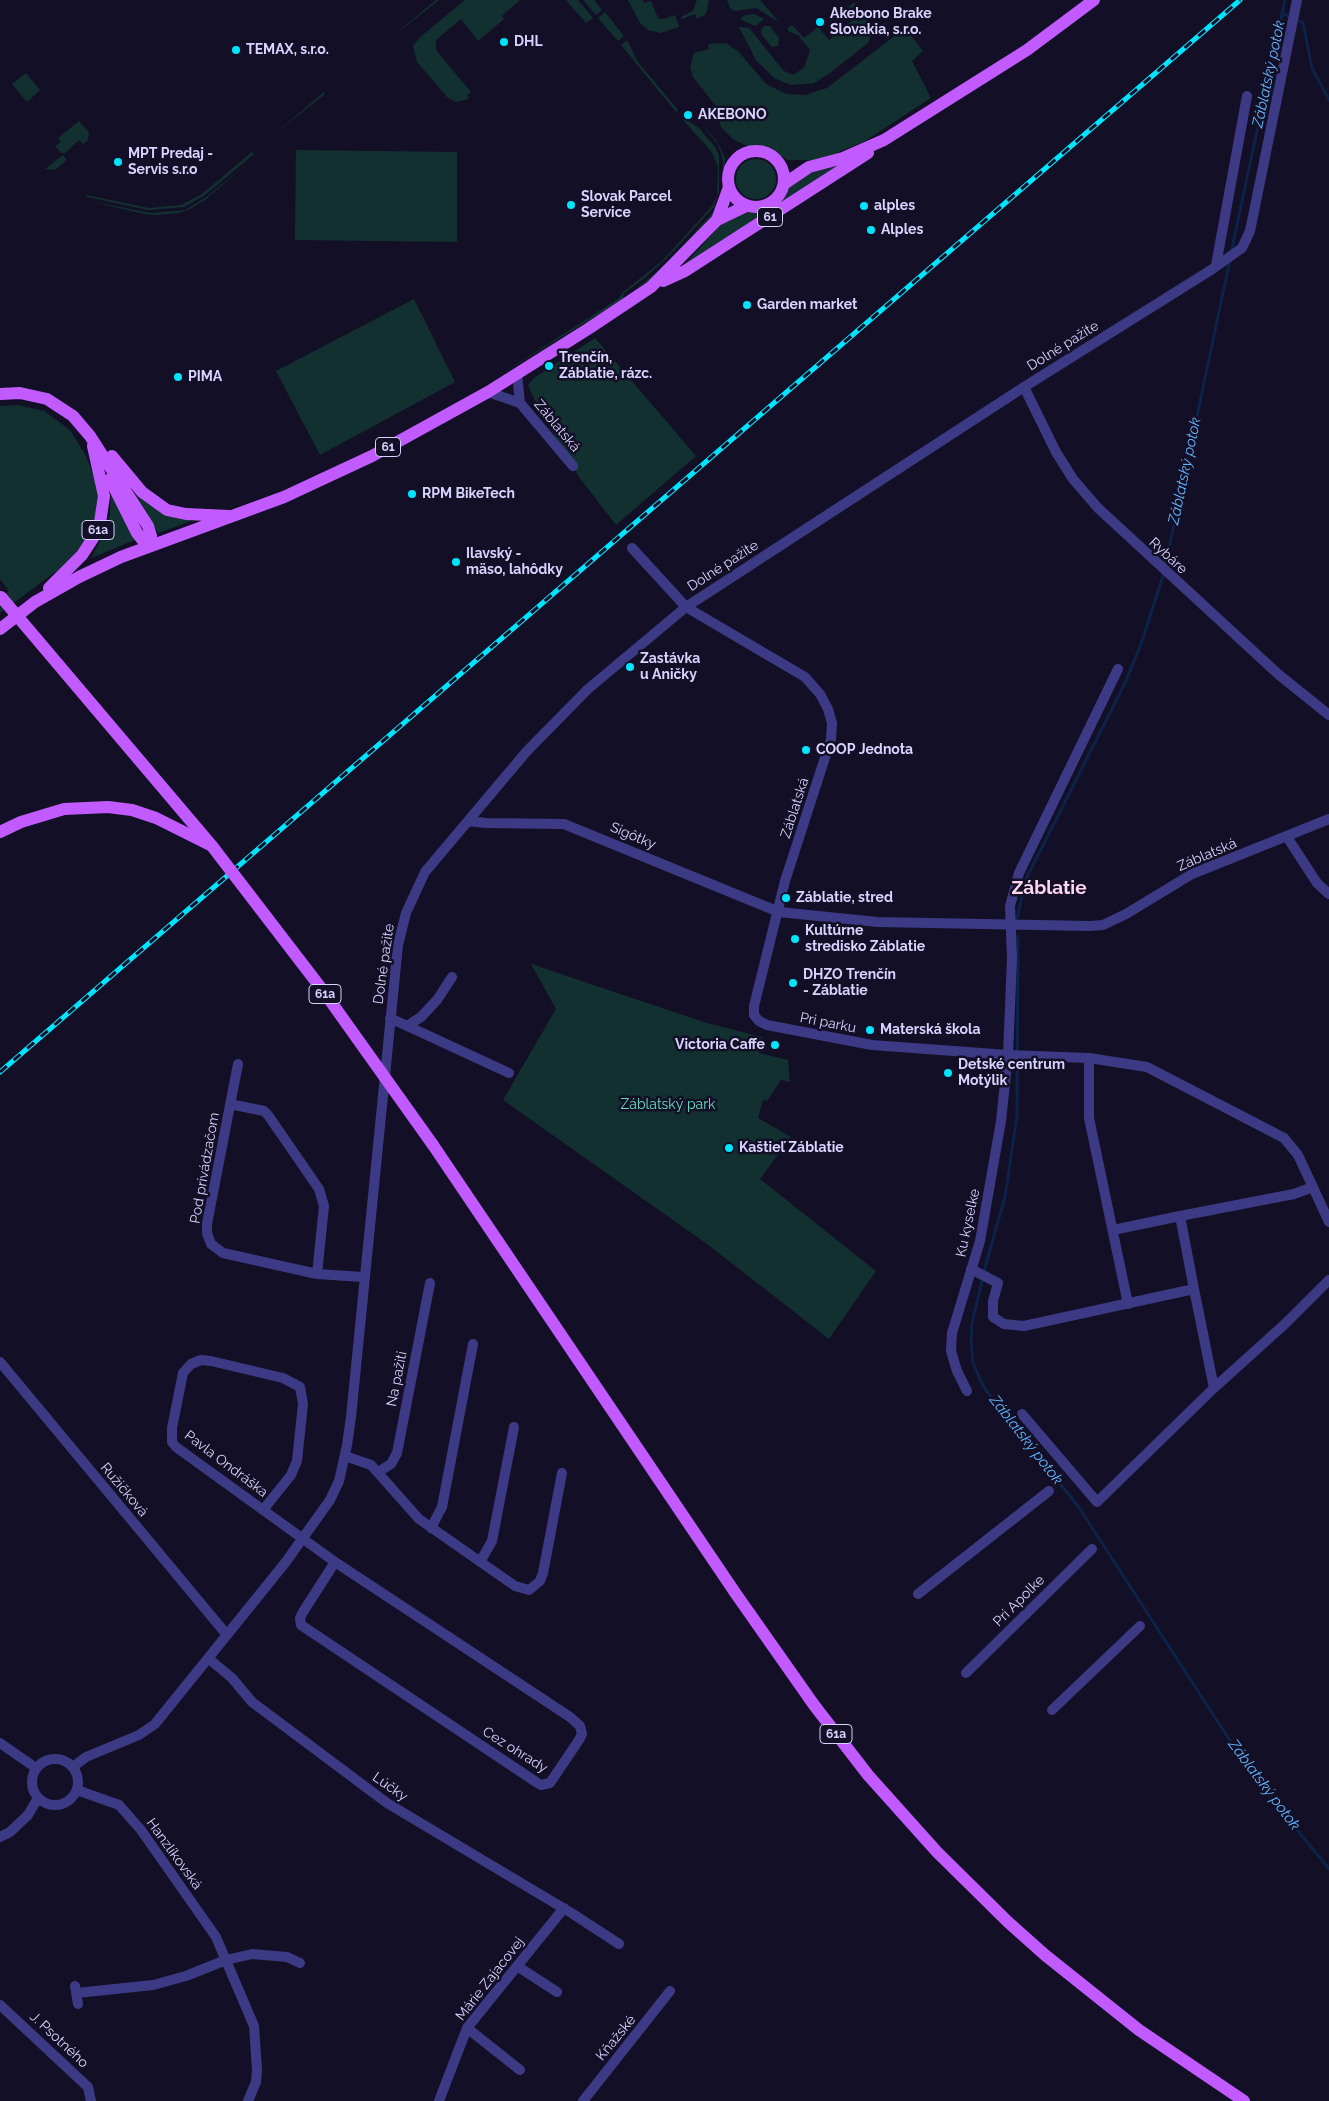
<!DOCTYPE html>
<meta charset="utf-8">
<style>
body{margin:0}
canvas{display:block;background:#130f26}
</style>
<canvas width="1329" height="2101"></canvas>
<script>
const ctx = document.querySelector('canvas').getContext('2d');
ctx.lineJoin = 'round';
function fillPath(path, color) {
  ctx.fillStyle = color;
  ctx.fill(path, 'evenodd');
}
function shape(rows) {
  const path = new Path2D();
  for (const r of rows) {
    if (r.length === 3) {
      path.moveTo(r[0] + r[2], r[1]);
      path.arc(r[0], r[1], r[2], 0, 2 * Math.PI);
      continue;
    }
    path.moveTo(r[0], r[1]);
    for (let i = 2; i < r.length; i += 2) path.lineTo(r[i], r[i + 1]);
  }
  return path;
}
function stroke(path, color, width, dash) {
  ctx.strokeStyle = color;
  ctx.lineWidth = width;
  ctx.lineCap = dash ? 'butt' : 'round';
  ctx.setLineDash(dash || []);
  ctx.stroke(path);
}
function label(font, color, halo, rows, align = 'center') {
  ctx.font = font + ' Raleway,sans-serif';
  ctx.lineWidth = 5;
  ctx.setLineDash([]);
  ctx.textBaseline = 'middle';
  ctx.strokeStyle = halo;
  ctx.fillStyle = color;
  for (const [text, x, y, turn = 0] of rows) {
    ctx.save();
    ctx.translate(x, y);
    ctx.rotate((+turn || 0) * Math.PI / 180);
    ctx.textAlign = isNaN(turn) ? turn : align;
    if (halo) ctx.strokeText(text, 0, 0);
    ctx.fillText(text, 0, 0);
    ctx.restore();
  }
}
const green = shape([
 [436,0,439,0,388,40],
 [465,0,520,0,502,16,504,19,478,41,461,19,436,40,436,50,471,92,467,95,469,97,468,99,456,102,448,98,417,62,413,46,419,38],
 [566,0,578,0,593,18,586,23],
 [583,0,594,0,602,10,596,15],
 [628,0,643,0,644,3,651,1,658,18,663,19,675,15,679,27,660,33,648,30,640,23],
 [697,0,709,0,706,14,697,19,695,14,682,19,681,17,693,11],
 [727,0,760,0,779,22,756,8,735,11,730,8],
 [854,2,870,23,872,32,868,43,830,73,814,83,791,85,774,78,756,60,739,27,749,28,784,71,793,75,804,68,810,50,798,35,788,31,788,28,792,25,804,38,818,27,829,40,856,17,848,7],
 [605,12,624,36,618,41,598,18],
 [754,14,764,19,755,26,740,19,745,15],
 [764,26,770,26,779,38,778,46,772,47,761,34,761,30],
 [905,28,923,51,912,61,931,98,865,141,834,154,814,160,788,160,765,147,747,146,733,139,721,127,715,105,693,77,690,67,694,53,709,49,708,44,726,43,739,52,766,84,786,94,805,95,827,88],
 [627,40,638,62,678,110,676,112,621,45],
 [26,73,40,90,27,102,12,84],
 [324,92,325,94,271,137],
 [685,119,699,128,715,147,719,155,719,191,714,207,669,256,646,277,624,293,623,299,492,380,618,299,623,292,662,261,712,206,717,196,718,166,711,151,683,120],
 [79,121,89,132,88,140,83,144,79,140,65,153,61,153,55,146,61,142,58,138],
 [700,123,717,141,725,158,724,193,714,215,650,280,627,297,668,262,715,210,723,191,723,160,718,144],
 [296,150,457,152,457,242,295,240],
 [252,152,254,154,205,195,184,207,148,210,87,197,86,195,149,208,181,205,202,194],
 [63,155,67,160,55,170,45,169],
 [756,179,20],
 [249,162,206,199,192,208,179,213,157,215,144,214,89,201,151,213,185,210,205,198],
 [839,165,685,264,725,220,746,211,758,212,769,209,779,201,787,189,806,174],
 [414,299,455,382,320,455,276,371],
 [595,338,696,456,616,525,579,477,537,405,528,385,534,378],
 [18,405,44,411,70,430,86,456,95,479,99,499,95,524,84,543,62,567,0,613,0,598,9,591,0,579,0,406],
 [133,491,144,500,191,521,158,533],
 [113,494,135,540,91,558,106,531,110,515,111,495],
 [531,964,707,1023,762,1037,759,1053,788,1060,790,1082,781,1080,767,1101,763,1100,758,1118,791,1137,760,1179,876,1271,829,1339,707,1244,503,1100,556,1009]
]);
const stream = shape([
 [1282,13,1303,23,1312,68,1329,100],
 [1231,253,1285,0],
 [1165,567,1230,260],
 [1017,918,1026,879,1126,681,1141,644,1164,573],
 [1018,936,1017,1116,1005,1197,986,1264,972,1323,971,1341,973,1363,983,1386,996,1404,1078,1506,1251,1773,1329,1869]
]);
const minor = shape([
 [1216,265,1247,96],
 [517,374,520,403],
 [1024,387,1056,452,1073,479,1098,508,1278,674,1329,715],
 [488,392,520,403,573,466],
 [632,548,686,607,805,677,820,694,828,709,832,723,831,739,785,881,754,1006,754,1015,759,1021,767,1025,872,1045,1008,1055,1089,1058,1147,1067,1284,1138,1298,1155,1329,1222],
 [468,821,486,823,564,824,779,912,877,922,1090,926,1103,925,1126,914,1192,874,1329,819],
 [1287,837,1317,883,1329,894],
 [390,1018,509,1073],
 [407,1026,421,1017,437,1000,452,977],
 [1089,1058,1089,1118,1128,1304],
 [238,1064,207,1224,207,1233,211,1244,223,1253,317,1274,363,1277],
 [230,1104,264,1111,268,1115,319,1189,324,1206,317,1274],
 [1180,1216,1294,1194,1313,1187],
 [1113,1230,1180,1216,1194,1289],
 [971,1269,998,1283,993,1301,993,1317,1004,1324,1024,1326,1194,1289,1214,1388,1097,1502,1022,1414],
 [0,1362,227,1635],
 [1214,1388,1286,1323,1329,1280],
 [967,1391,957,1371,951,1351,952,1333,980,1241,1001,1121,1008,1055,1012,959,1010,906,1019,873,1118,669],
 [345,1456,371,1465,419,1519,515,1586,529,1590,540,1581,543,1573,562,1473],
 [378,1472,391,1464,397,1453,430,1283],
 [263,1510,291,1475,297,1461,303,1404,300,1387,283,1378,211,1361,201,1360,191,1364,183,1373,172,1428,172,1442,176,1447,335,1562,570,1717,580,1726,582,1734,579,1740,550,1783,541,1785,536,1782,301,1625,300,1618,303,1612,335,1562],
 [431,1528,442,1507,473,1344],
 [480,1562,492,1541,514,1427],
 [918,1594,1049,1491],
 [209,1659,232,1678,252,1702,387,1803,573,1914,619,1944],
 [966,1673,1092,1549],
 [1052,1710,1140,1626],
 [0,1743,36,1768],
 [55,1782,23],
 [73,1767,86,1757,139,1735,155,1724,285,1563,330,1500,339,1481,347,1445,351,1417,398,945,406,913,425,872,527,751,588,689,686,607,1024,387,1211,270,1242,248,1250,231,1297,0],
 [77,1790,119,1805,141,1830,216,1937,254,2026,257,2070,256,2082,248,2101],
 [0,1837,10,1832,28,1815,38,1798],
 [517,1966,557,1992],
 [75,1986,78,2004],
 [77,1993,153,1985,186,1976,226,1960,252,1954,287,1957,300,1963],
 [0,2005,88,2087,91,2101],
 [467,2028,520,2070],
 [439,2101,467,2028,564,1908],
 [583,2101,670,1991]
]);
const major = shape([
 [756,179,28],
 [784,184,809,167,843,158,884,140,1027,50,1094,0],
 [717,220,729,187],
 [663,281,685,271,868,153],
 [0,394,20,393,47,399,73,416,90,436,148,526,151,536,148,547],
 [112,456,142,492,167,510,186,514,229,516],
 [110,479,137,533,148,547],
 [49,588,82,555,99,529,104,496,93,446],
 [0,629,35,602,79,577,121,557,284,497,372,456,488,392,588,329,651,287,717,220,746,206],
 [0,832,21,822,64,809,108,807,132,810,156,818,212,846],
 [433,1145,736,1594,814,1705,868,1775,937,1852,1008,1922,1045,1955,1139,2030,1244,2101]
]);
const rail = shape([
 [0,1072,1240,0]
]);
const majorBridge = shape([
 [1,597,212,846,324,992,433,1145]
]);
const markers = [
 [820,22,5,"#00e5ff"],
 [504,42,5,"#00e5ff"],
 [236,50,5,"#00e5ff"],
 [688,115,5,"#00e5ff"],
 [118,162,5,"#00e5ff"],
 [571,205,5,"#00e5ff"],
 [864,206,5,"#00e5ff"],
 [871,230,5,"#00e5ff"],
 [747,305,5,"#00e5ff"],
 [549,366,5,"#00e5ff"],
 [178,377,5,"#00e5ff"],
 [412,494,5,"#00e5ff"],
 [456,562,5,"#00e5ff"],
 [630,667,5,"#00e5ff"],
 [806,750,5,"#00e5ff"],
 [786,898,5,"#00e5ff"],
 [795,939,5,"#00e5ff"],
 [793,983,5,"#00e5ff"],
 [870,1030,5,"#00e5ff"],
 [775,1045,5,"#00e5ff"],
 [948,1073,5,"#00e5ff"],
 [729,1148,5,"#00e5ff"]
];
const shields = [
 [770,217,25],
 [388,447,25],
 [98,530,32],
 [325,994,32],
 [836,1734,32]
];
const shieldNames = [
 ["61",770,217],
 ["61",388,447],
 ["61a",98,530],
 ["61a",325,994],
 ["61a",836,1734]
];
const poiNames = [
 ["Akebono Brake",830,14],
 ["Slovakia, s.r.o.",830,30],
 ["DHL",514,42],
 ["TEMAX, s.r.o.",246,50],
 ["AKEBONO",698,115],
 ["MPT Predaj -",128,154],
 ["Servis s.r.o",128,170],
 ["Slovak Parcel",581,197],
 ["Service",581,213],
 ["alples",874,206],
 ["Alples",881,230],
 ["Garden market",757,305],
 ["Trenčín,",559,358],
 ["Záblatie, rázc.",559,374],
 ["PIMA",188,377],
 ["RPM BikeTech",422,494],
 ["Ilavský -",466,554],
 ["mäso, lahôdky",466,570],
 ["Zastávka",640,659],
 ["u Aničky",640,675],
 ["COOP Jednota",816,750],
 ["Záblatie, stred",796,898],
 ["Kultúrne",805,931],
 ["stredisko Záblatie",805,947],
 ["DHZO Trenčín",803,975],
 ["- Záblatie",803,991],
 ["Materská škola",880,1030],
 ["Victoria Caffe",765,1045,"right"],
 ["Detské centrum",958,1065],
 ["Motýlik",958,1081],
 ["Kaštieľ Záblatie",739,1148]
];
const streetNames = [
 ["Dolné pažite",1063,346,-32],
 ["Záblatská",557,426,50],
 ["Rybáre",1168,556,43],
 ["Dolné pažite",723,566,-33],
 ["Záblatská",795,808,-72],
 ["Sigôtky",633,836,23],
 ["Záblatská",1207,855,-23],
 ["Dolné pažite",384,964,-82],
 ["Pri parku",828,1023,11],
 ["Pod privádzačom",205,1168,-80],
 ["Ku kyselke",968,1223,-78],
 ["Na pažiti",397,1379,-79],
 ["Pavla Ondráška",226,1464,37],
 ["Ružičková",124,1490,50],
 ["Pri Apolke",1019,1601,-45],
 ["Cez ohrady",515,1750,32],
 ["Lúčky",390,1787,35],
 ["Hanzlíkovská",174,1854,54],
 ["Márie Zajacovej",490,1979,-52],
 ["Kňažské",616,2038,-51],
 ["J. Psotného",59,2040,43]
];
const parkNames = [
 ["Záblatský park",668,1105]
];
const waterNames = [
 ["Záblatský potok",1269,74,-78],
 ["Záblatský potok",1185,471,-78],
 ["Záblatský potok",1026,1440,52],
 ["Záblatský potok",1264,1785,53]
];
const districtNames = [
 ["Záblatie",1049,888]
];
fillPath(green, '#12302f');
stroke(stream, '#0c2248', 3);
stroke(minor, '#3d3a85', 10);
stroke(major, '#c25bff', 12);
stroke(rail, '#00e5ff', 5);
stroke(rail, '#130f26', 3, [9]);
stroke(majorBridge, '#c25bff', 12);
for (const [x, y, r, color] of markers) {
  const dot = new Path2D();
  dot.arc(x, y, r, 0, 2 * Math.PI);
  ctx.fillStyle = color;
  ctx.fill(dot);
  stroke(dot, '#130f26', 2);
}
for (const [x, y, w] of shields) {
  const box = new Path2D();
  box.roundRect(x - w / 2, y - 9.5, w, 19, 4);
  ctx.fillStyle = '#130f26';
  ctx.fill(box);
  stroke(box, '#d9d4ff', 1);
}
label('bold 12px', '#d9d4ff', null, shieldNames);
label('bold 14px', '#d9d4ff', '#130f26', poiNames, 'left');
label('14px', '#d9d4ff', '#130f26', streetNames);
label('14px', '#5fe0c0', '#130f26', parkNames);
label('italic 15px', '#62b6ff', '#130f26', waterNames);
label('bold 19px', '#ffd6f0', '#130f26', districtNames);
</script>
